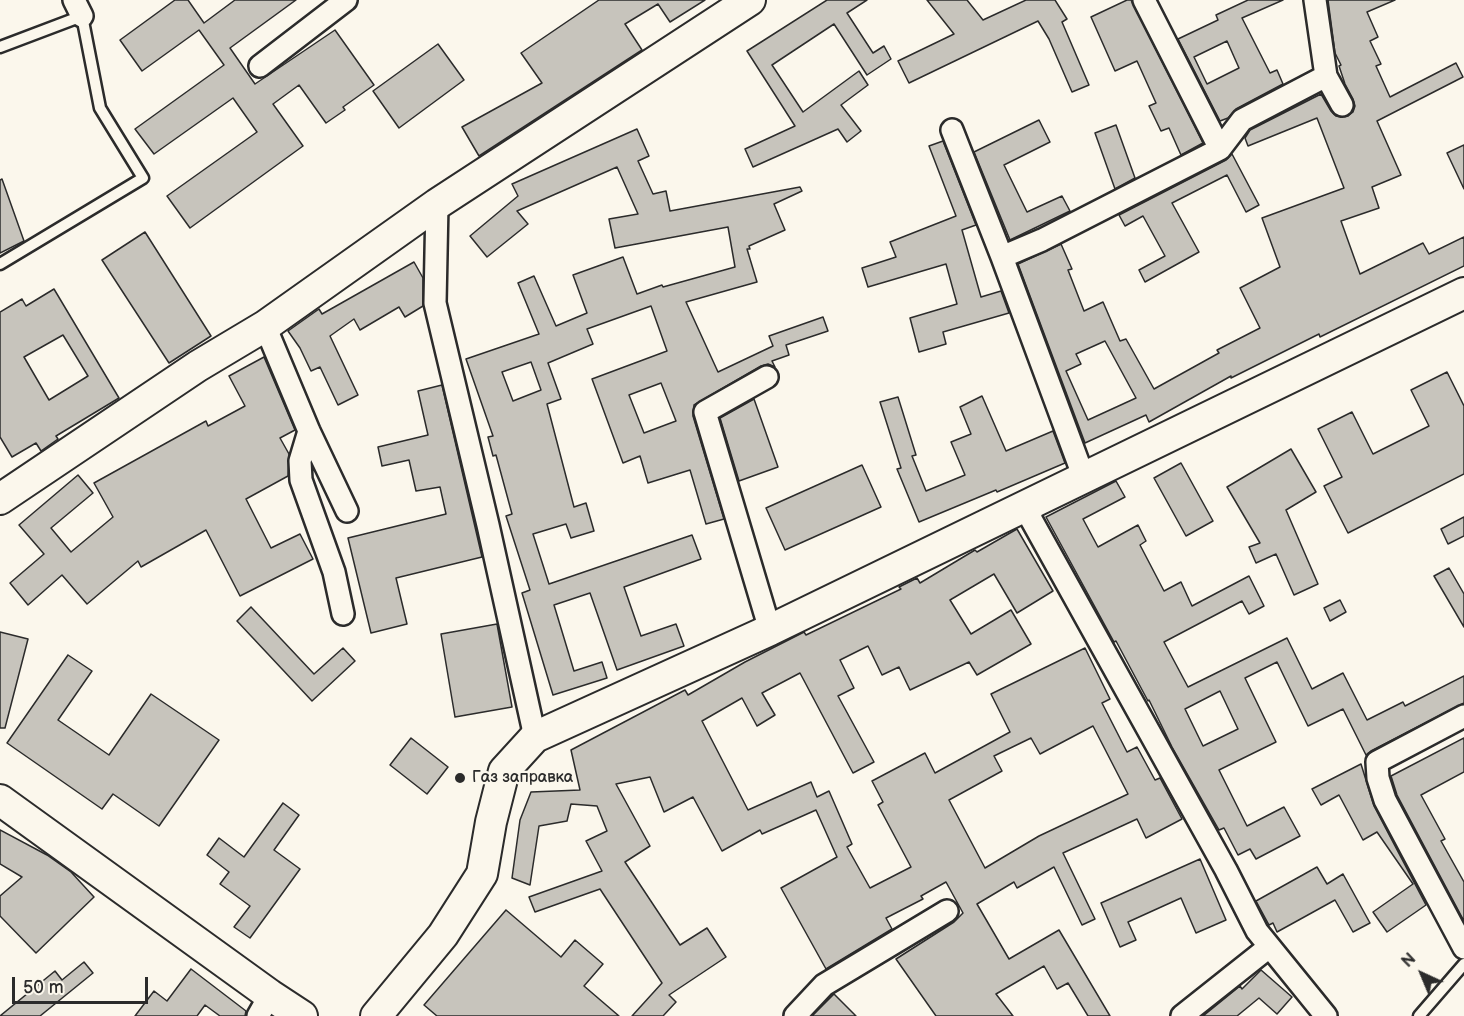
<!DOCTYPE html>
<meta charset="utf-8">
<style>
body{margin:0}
#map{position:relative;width:1464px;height:1016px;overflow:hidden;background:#fbf7ec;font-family:"Balsamiq Sans",sans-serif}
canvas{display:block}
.north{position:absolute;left:1392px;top:944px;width:60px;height:60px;-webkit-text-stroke:4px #fbf7ec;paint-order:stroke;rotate:316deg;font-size:16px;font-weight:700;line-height:24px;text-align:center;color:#2b2b2b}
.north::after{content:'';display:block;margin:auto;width:21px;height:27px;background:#2b2b2b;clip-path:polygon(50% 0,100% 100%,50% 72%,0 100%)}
.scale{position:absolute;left:12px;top:977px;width:136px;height:27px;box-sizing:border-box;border:3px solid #2b2b2b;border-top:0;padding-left:8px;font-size:18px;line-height:21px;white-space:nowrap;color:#2b2b2b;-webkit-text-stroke:4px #fbf7ec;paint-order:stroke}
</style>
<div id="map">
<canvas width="1464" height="1016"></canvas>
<div class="north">N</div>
<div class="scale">50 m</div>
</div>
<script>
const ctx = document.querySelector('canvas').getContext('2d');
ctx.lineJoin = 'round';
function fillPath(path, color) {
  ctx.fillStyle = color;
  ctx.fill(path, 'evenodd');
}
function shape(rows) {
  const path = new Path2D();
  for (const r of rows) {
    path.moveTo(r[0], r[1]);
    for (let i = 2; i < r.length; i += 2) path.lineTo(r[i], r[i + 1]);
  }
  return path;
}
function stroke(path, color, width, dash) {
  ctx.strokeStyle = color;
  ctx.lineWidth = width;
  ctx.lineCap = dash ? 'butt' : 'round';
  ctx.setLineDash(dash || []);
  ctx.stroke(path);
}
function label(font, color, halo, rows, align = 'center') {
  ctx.font = font + ' "Balsamiq Sans",sans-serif';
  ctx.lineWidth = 4.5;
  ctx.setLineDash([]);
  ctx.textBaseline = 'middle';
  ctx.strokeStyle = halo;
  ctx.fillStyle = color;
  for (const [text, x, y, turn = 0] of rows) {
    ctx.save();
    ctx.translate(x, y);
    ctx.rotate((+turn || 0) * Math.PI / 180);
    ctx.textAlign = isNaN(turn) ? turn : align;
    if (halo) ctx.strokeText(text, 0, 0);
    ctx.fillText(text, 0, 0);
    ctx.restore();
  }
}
const building = shape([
 [175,0,188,0,204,23,235,0,296,0,230,48,255,84,335,30,374,85,343,107,345,110,326,123,299,85,273,104,303,146,190,228,167,196,257,132,233,98,154,154,135,129,224,65,199,30,142,71,120,40,175,0],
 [599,0,705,0,670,22,658,4,625,24,642,50,479,156,462,127,542,83,521,53,599,0],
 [827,0,867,0,847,13,873,53,884,46,891,59,867,75,834,24,772,65,803,112,859,71,868,85,841,105,861,131,847,142,838,129,753,167,745,149,795,126,747,51,827,0],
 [927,0,967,0,983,20,1026,0,1055,0,1067,19,1062,22,1089,85,1072,92,1049,39,1038,21,909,83,898,61,954,34,927,0],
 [1127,0,1131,0,1203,143,1181,155,1169,128,1161,131,1149,106,1156,103,1137,61,1115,71,1091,17,1127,0],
 [1248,0,1283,0,1242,18,1270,73,1277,70,1283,84,1236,109,1228,118,1220,121,1178,39,1218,20,1216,15,1248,0],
 [1227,41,1239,68,1207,84,1194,57,1227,41],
 [1328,0,1395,0,1367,12,1378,37,1370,41,1381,64,1376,66,1390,97,1456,63,1463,77,1377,121,1401,175,1372,187,1379,208,1341,221,1360,274,1423,243,1429,254,1464,237,1464,266,1320,337,1319,334,1231,378,1231,376,1149,422,1146,415,1085,443,1018,264,1061,244,1072,269,1068,270,1084,311,1103,302,1120,341,1126,339,1154,389,1219,353,1217,350,1260,328,1240,288,1280,267,1262,218,1344,188,1317,118,1248,146,1245,138,1250,130,1321,94,1331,111,1336,116,1348,116,1353,112,1355,106,1353,99,1345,84,1339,66,1341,65,1335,53,1328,0],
 [1105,341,1136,398,1088,420,1066,371,1081,364,1076,354,1105,341],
 [438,44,464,80,399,128,373,91,438,44],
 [1039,120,1050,142,1004,165,1027,212,1062,196,1070,211,1010,240,974,152,1039,120],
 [1116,125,1135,178,1115,189,1095,133,1116,125],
 [637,129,649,156,638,161,653,194,666,191,670,211,800,187,802,191,774,204,785,230,749,246,750,249,747,249,757,282,686,302,718,372,773,346,769,336,823,317,828,331,786,345,789,355,772,361,775,367,768,364,761,366,694,405,693,416,724,519,706,524,690,470,648,483,640,456,623,463,592,379,667,351,651,306,587,329,593,344,548,363,561,399,547,404,574,507,586,503,594,531,571,538,566,524,533,534,549,584,692,535,701,559,624,587,641,636,676,624,684,646,617,670,590,593,554,605,574,671,602,662,607,678,553,695,522,593,530,590,506,516,512,514,496,455,493,456,488,437,493,436,466,359,539,334,518,283,534,276,556,326,587,313,573,275,623,257,637,294,662,285,663,287,735,267,728,227,615,248,609,219,638,214,617,167,517,211,528,224,487,257,470,236,518,196,512,184,637,129],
 [531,362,541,390,513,401,502,372,531,362],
 [661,383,676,421,644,433,629,395,661,383],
 [943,141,976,225,962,230,981,297,1001,291,1009,313,943,332,946,344,919,352,910,318,957,304,946,264,868,287,862,268,896,257,890,242,956,216,929,146,943,141],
 [1464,145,1464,189,1447,153,1464,145],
 [1232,154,1259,205,1246,212,1227,175,1172,203,1199,252,1145,282,1139,270,1165,256,1143,216,1125,226,1119,215,1226,160,1232,154],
 [2,179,24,241,0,253,0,180,2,179],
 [145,232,211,336,169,363,102,260,145,232],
 [414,262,423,278,423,306,405,317,399,307,360,330,354,319,330,336,358,395,338,405,320,367,311,371,300,348,288,331,319,309,322,314,414,262],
 [54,289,119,398,56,436,58,439,41,451,36,443,12,457,0,437,0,312,22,299,26,306,54,289],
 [63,335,88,376,49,400,24,357,63,335],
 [264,357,295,430,280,438,289,454,288,476,246,499,271,548,300,534,313,559,240,596,206,530,141,567,138,561,87,604,62,575,28,605,10,583,44,554,19,525,78,475,93,493,51,528,71,552,113,517,94,483,206,421,208,426,245,406,229,376,264,357],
 [1447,372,1464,406,1464,474,1348,533,1324,486,1342,477,1318,429,1352,412,1373,454,1429,426,1411,390,1447,372],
 [442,385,482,557,396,578,407,624,371,633,348,538,446,514,440,487,416,491,409,460,382,466,378,447,428,435,418,391,442,385],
 [982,396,1006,451,1053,431,1065,463,997,492,996,490,919,522,897,469,901,468,880,402,898,397,916,455,912,456,926,491,965,475,951,442,971,434,960,407,982,396],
 [754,399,778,467,739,481,720,418,754,399],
 [1291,449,1316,492,1286,510,1318,584,1294,595,1276,554,1256,563,1249,547,1260,543,1227,487,1291,449],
 [1181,463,1213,521,1186,536,1154,478,1181,463],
 [862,465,881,507,785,550,766,508,862,465],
 [1116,481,1125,497,1083,519,1098,547,1138,525,1146,541,1140,545,1164,591,1181,582,1192,606,1249,576,1264,606,1249,614,1242,601,1164,642,1188,687,1287,638,1312,689,1343,673,1367,720,1403,702,1405,706,1464,676,1464,703,1371,751,1366,755,1343,709,1308,726,1277,662,1245,678,1276,742,1219,770,1247,826,1284,807,1300,836,1256,859,1250,849,1238,855,1224,828,1219,830,1172,747,1149,700,1148,701,1116,641,1114,642,1046,517,1116,481],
 [1220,691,1238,729,1203,746,1185,709,1220,691],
 [1464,517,1464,536,1448,544,1441,529,1464,517],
 [1017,529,1053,591,1017,613,994,574,950,600,971,634,1011,610,1031,644,977,675,969,662,910,690,899,667,882,675,868,646,840,660,854,688,838,696,874,762,853,773,800,673,762,693,775,715,757,726,742,698,702,721,748,810,811,782,817,797,829,791,852,844,847,847,870,888,911,867,878,805,883,802,872,781,925,753,935,773,1010,732,991,694,1085,648,1110,699,1102,703,1127,752,1137,747,1155,780,1160,778,1182,819,1146,838,1137,819,1063,853,1095,919,1082,925,1054,867,1017,888,1014,882,977,904,1009,959,1059,930,1110,1016,1088,1016,1068,983,1057,989,1044,966,996,994,1013,1016,936,1016,896,959,954,922,963,913,946,882,921,896,923,899,886,918,892,929,826,969,781,888,837,857,816,810,762,834,760,830,722,851,693,797,664,812,650,777,616,784,650,846,625,862,680,945,707,928,726,957,669,995,676,1002,663,1016,632,1016,662,983,600,889,535,912,529,897,602,871,586,841,607,831,597,806,571,804,567,821,539,826,530,885,512,878,520,820,531,792,580,790,571,750,685,690,688,695,745,662,804,632,806,635,901,589,899,587,917,578,920,583,975,550,977,552,1017,529],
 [1093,726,1128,794,1039,836,985,868,949,800,1002,771,994,756,1031,738,1040,754,1093,726],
 [1449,568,1464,594,1464,627,1434,576,1449,568],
 [1340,600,1346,612,1330,621,1324,608,1340,600],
 [251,607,314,674,343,648,355,661,312,701,237,621,251,607],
 [497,624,512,707,455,717,441,634,497,624],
 [0,632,28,639,5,728,0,728,0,632],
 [68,655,92,671,58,720,109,755,151,694,219,740,159,826,113,794,102,809,7,743,68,655],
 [411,738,448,767,427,794,390,765,411,738],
 [1464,738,1464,772,1421,795,1445,839,1441,841,1464,882,1464,921,1397,795,1391,776,1464,738],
 [1361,764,1374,806,1426,905,1387,932,1373,912,1413,884,1377,832,1363,840,1339,795,1321,805,1312,789,1361,764],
 [283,803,299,815,274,850,300,869,250,938,234,927,250,906,220,884,229,872,207,855,219,838,244,857,283,803],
 [0,830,47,855,71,872,94,897,36,953,0,916,0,896,22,877,0,864,0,830],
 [1200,859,1226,920,1196,933,1181,898,1128,922,1136,940,1120,947,1101,903,1200,859],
 [1317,867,1327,884,1343,874,1370,923,1353,932,1335,900,1277,932,1273,923,1269,925,1256,901,1317,867],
 [506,910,561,957,575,940,603,964,584,986,619,1016,437,1016,424,1005,506,910],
 [84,962,93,973,40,1016,0,1016,55,971,62,980,84,962],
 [191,969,246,1011,245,1016,220,1016,205,1005,197,1016,135,1016,154,991,167,1001,191,969],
 [1261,970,1292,997,1277,1014,1259,998,1237,1016,1203,1016,1240,986,1242,989,1261,970],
 [834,994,856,1016,812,1016,834,994]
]);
const lane = shape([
 [0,47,82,16,100,108,143,178,0,264],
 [1419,1016,1464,964]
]);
const street = shape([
 [74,0,82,16],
 [260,66,346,0],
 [1326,76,1342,105],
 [952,130,1002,257,1084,478],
 [1220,149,1242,120,1326,76,1315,0],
 [437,204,435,303,488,525,535,737],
 [1002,257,1042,240,1220,149,1144,0],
 [265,326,309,431,347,511],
 [767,377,705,412,770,630],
 [309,431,300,461,301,480,334,572,343,614],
 [1030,503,1031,519,1226,870,1257,931,1326,1016],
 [1464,716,1377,762,1378,778,1385,800,1464,948],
 [258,1016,270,995],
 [795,1016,824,985,947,911],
 [1182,1016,1269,947]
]);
const secondary = shape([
 [0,499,198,366,265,326,437,204,750,0],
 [0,800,270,995,302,1016],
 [376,1016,443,935,482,874,491,822,504,771,535,737,770,630,1464,293]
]);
const markers = [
 [460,778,6,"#2b2b2b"]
];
const poiNames = [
 ["Газ заправка",472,778]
];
fillPath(building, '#c7c4bc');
stroke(building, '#2b2b2b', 1.5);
stroke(lane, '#2b2b2b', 15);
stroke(street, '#2b2b2b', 26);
stroke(secondary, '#2b2b2b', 34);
stroke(lane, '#fbf7ec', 10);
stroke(street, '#fbf7ec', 21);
stroke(secondary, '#fbf7ec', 30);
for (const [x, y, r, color] of markers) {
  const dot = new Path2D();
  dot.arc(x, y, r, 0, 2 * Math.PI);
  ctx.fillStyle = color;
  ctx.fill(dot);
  stroke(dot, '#fbf7ec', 2);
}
label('16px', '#2b2b2b', '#fbf7ec', poiNames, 'left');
</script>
